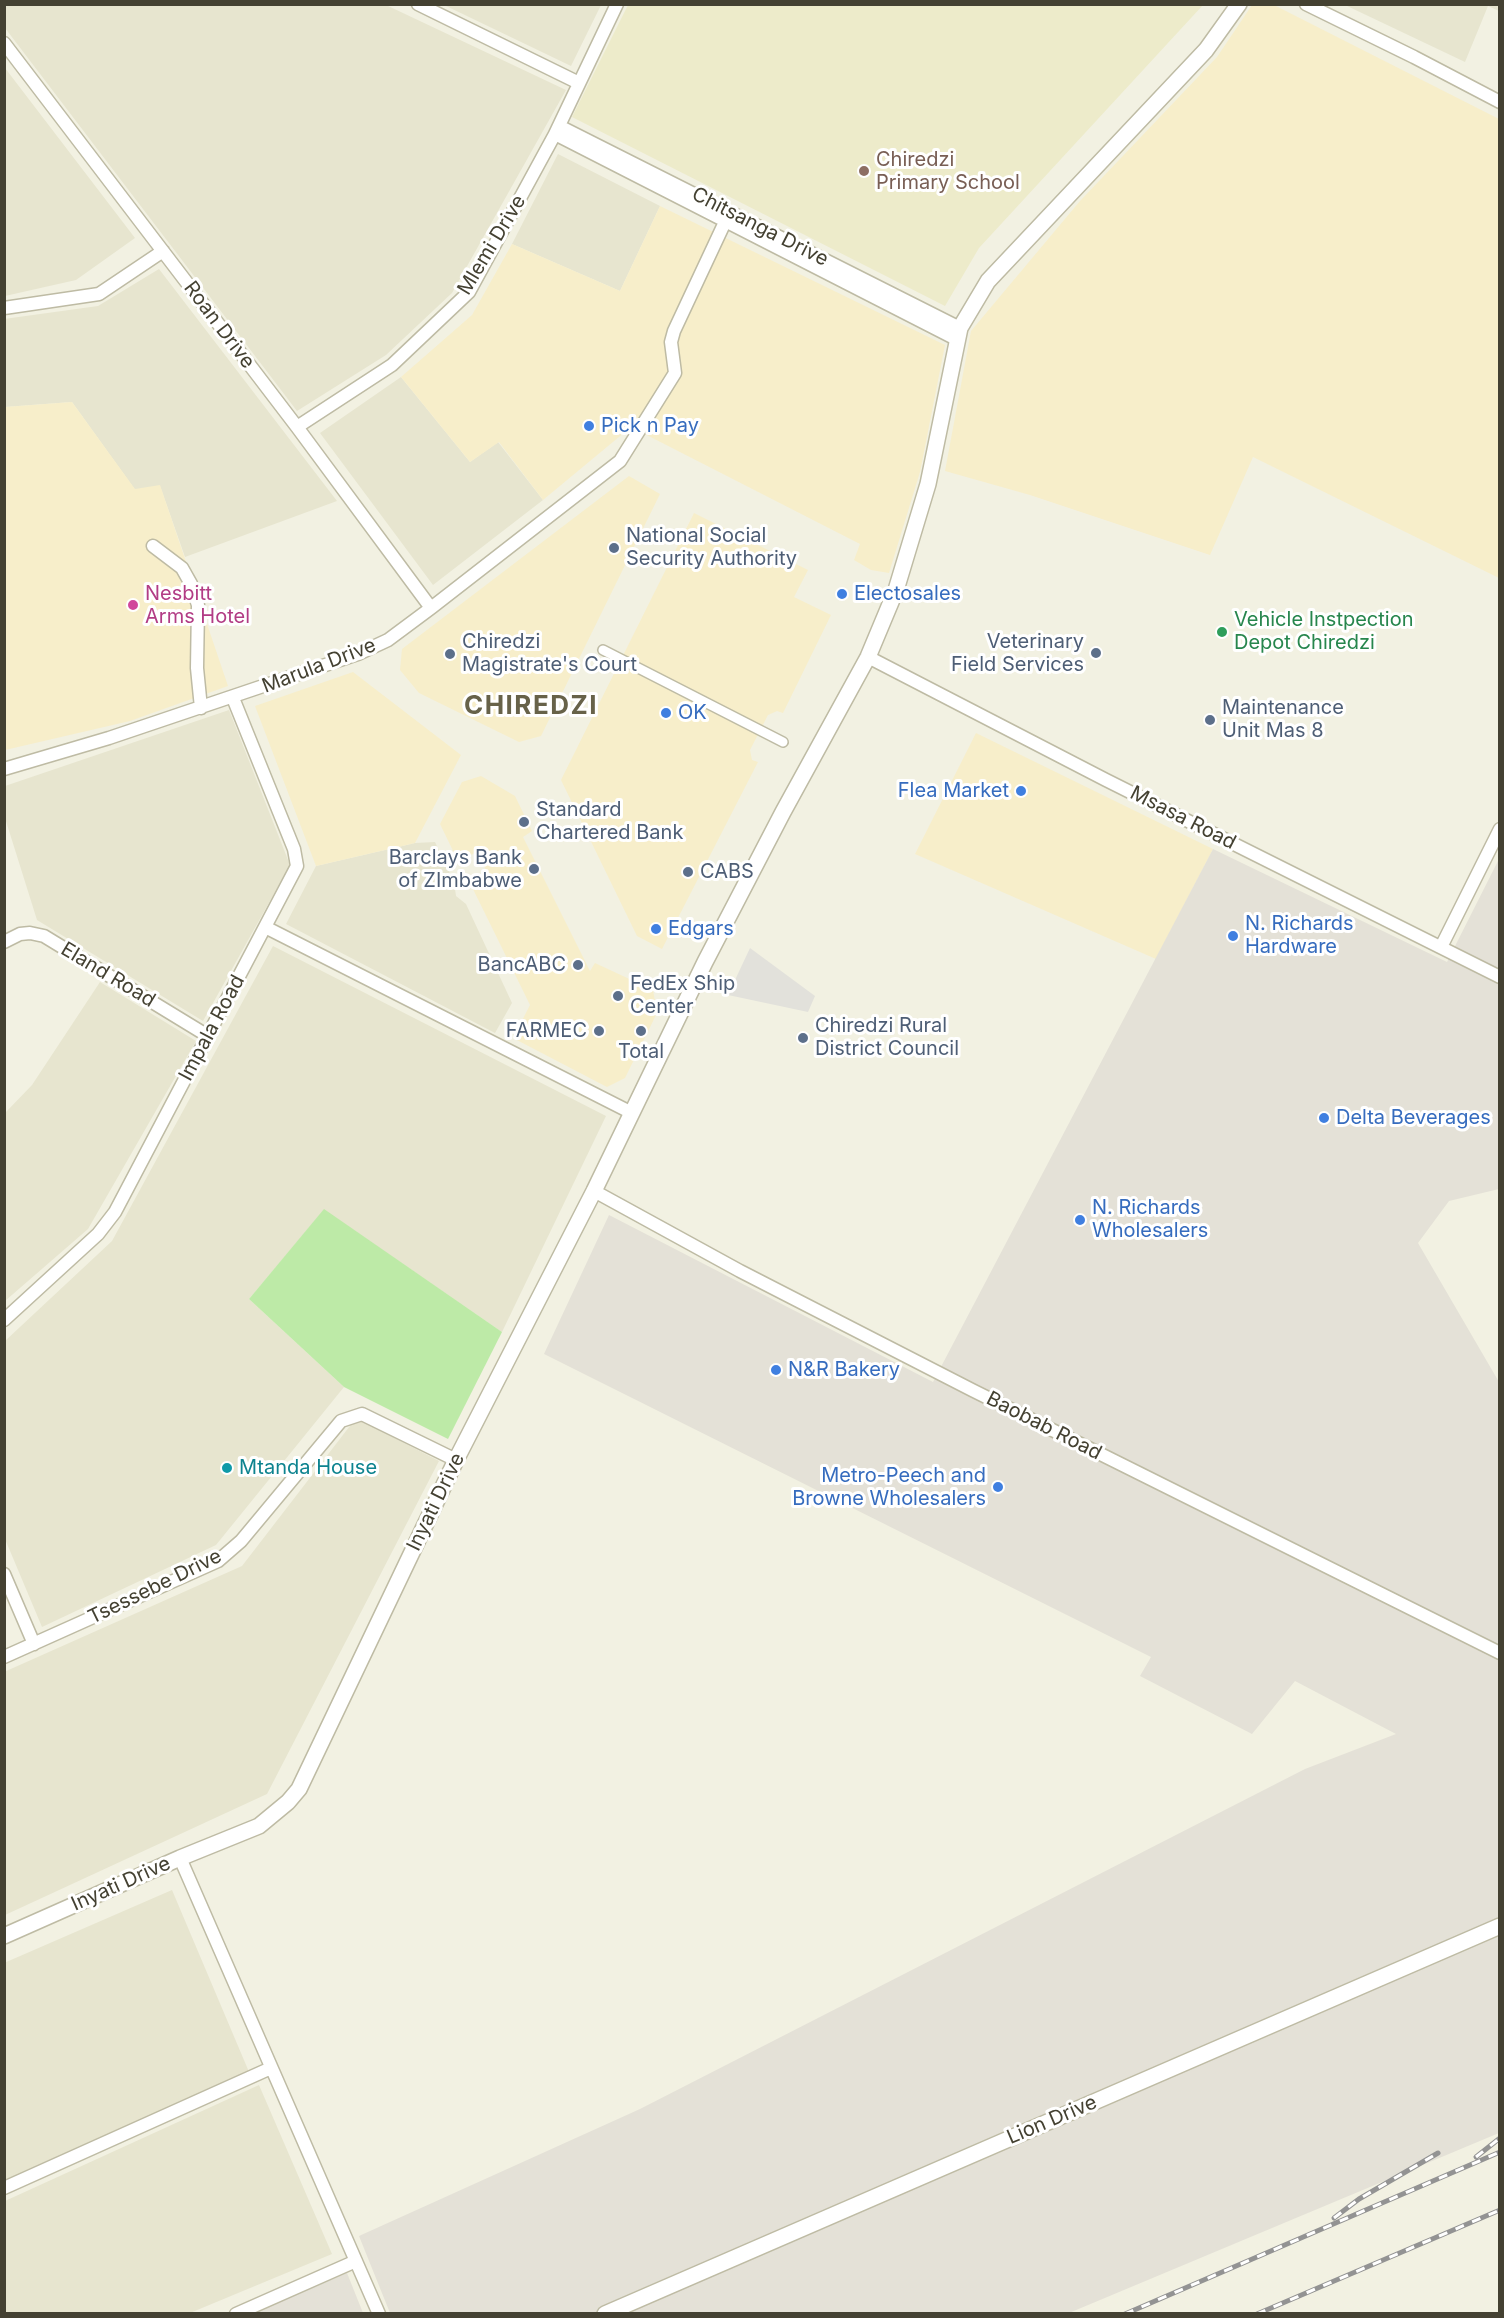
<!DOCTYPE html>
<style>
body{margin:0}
#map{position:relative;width:1504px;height:2318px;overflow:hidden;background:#f2f1e2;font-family:Inter,sans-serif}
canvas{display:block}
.frame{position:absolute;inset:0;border:6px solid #444132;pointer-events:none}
</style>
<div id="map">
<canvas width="1504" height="2318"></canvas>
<div class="frame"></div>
</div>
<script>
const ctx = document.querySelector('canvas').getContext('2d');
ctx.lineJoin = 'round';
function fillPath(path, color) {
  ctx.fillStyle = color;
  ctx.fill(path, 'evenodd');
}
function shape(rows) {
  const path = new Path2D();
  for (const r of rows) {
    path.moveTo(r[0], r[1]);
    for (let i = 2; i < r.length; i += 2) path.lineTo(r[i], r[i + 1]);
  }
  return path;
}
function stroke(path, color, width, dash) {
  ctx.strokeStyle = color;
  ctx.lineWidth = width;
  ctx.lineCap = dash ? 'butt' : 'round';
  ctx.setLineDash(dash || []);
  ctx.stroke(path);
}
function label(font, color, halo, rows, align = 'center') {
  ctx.font = font + ' Inter,sans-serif';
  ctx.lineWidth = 6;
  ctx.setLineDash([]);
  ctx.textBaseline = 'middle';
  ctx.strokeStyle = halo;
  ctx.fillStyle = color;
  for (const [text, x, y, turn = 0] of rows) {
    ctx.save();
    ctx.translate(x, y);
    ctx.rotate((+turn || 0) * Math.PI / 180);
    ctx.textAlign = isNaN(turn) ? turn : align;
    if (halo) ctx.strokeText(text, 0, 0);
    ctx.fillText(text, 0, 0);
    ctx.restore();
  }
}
const residential = shape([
 [5,4,386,5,566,90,452,293,386,355,297,411,5,28],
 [1499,4,1499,11,1488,6,1465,62,1345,5],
 [444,5,601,5,571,66],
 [5,68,135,238,76,280,5,296],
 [558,154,660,206,620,291,512,244],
 [159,269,337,501,185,557,160,486,135,490,72,402,5,407,4,319,98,306],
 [401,377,470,462,498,442,543,500,433,585,320,433],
 [229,710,290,865,203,1021,37,920,5,818,5,786],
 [435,842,454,882,456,896,466,904,512,1003,495,1033,286,924,316,866,415,843],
 [273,946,606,1116,502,1332,324,1210,249,1299,344,1387,216,1545,42,1627,5,1539,5,1341,112,1241],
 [100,982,196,1041,88,1229,5,1301,5,1110,6,1112,32,1085],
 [356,1418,439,1461,267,1794,5,1915,4,1672,242,1566],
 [172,1890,252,2079,5,2187,4,1963],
 [259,2085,332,2254,190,2313,5,2313,5,2201]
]);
const commercial = shape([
 [1252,5,1274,5,1499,119,1499,578,1253,457,1210,555,1030,495,945,471,971,331,1080,201,1217,57],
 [660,206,945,345,920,472,889,573,871,570,854,560,860,544,631,427,543,500,499,442,470,462,401,377,472,315,512,244,620,291],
 [72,402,135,489,160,485,228,686,130,721,5,750,5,407],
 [629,476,660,494,541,736,519,742,419,693,400,670,402,649],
 [694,513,808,570,794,597,831,615,783,713,777,711,768,715,750,750,752,760,758,762,662,949,637,936,561,780],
 [353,672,461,755,415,843,316,866,255,706],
 [976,733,1213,849,1156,959,915,854],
 [481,776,515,796,532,831,523,837,590,971,595,963,653,990,657,1013,625,1078,607,1087,513,1038,530,1005,471,885,489,876,477,852,458,861,440,824,462,782]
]);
const industrial = shape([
 [1213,849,1447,962,1499,859,1499,1189,1449,1201,1418,1243,1499,1382,1499,2133,1069,2313,390,2313,359,2236,640,2109,1305,1769,1396,1734,1295,1681,1252,1734,1140,1676,1151,1657,544,1354,609,1215,933,1382],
 [347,2273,363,2313,253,2313]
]);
const education = shape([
 [628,5,628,4,1203,5,979,248,945,306,572,117]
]);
const green = shape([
 [324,1209,502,1332,448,1439,344,1387,249,1299]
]);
const parking = shape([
 [750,948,815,996,808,1012,728,995]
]);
const pedestrian = shape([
 [603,650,783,742]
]);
const minor = shape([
 [418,4,579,83],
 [1306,4,1414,57,1500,102],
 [4,43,297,427,431,608],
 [559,126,960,328],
 [555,134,958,340],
 [4,308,99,294,163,251],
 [297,427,392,365,469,292,555,134,617,4],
 [153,546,182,568,191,584,198,605,197,668,201,708],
 [868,657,1106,780,1500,977],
 [4,769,109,738,358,654,388,640,431,608,620,461,675,373,671,342,674,331,725,222],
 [267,928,632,1113],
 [4,942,20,934,30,933,44,936,208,1036],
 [1441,947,1500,829],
 [594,1191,740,1271,972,1390,1500,1653],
 [4,1320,98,1234,115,1212,297,866,294,849,233,698],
 [4,1574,34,1644],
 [4,1657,218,1561,241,1541,341,1421,362,1414,456,1460],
 [180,1858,379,2314],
 [4,2188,271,2068],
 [236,2314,356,2261]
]);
const tertiary = shape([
 [4,1936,180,1858,259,1826,288,1802,299,1789,456,1460,594,1191,705,962,783,812,868,657,896,590,928,484,960,328,988,281,1206,50,1239,4],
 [605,2314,1500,1926]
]);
const rail = shape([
 [1476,2157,1500,2138],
 [1334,2218,1359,2199,1438,2153],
 [1125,2314,1500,2152],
 [1257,2314,1500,2210]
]);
const markers = [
 [864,171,6,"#8d6e63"],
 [589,426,6,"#3f7fe0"],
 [614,548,6,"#5c6f8a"],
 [842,594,6,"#3f7fe0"],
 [133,605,6,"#d1479c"],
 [1222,632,6,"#2e9e5b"],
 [1096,653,6,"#5c6f8a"],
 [450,654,6,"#5c6f8a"],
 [666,713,6,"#3f7fe0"],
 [1210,720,6,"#5c6f8a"],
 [1021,791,6,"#3f7fe0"],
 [524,822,6,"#5c6f8a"],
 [534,869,6,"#5c6f8a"],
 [688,872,6,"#5c6f8a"],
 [656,929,6,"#3f7fe0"],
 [1233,936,6,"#3f7fe0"],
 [578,965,6,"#5c6f8a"],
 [618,996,6,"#5c6f8a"],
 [599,1031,6,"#5c6f8a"],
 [641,1031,6,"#5c6f8a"],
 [803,1038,6,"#5c6f8a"],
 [1324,1118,6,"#3f7fe0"],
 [1080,1220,6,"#3f7fe0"],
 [776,1370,6,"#3f7fe0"],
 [227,1468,6,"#0f9aa8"],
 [998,1487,6,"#3f7fe0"]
];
const educationNames = [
 ["Chiredzi",876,160],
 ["Primary School",876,183]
];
const streetNames = [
 ["Chitsanga Drive",760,227,27],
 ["Mlemi Drive",492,245,-59],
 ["Roan Drive",219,325,53],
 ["Marula Drive",319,666,-21],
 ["Msasa Road",1183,818,27],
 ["Eland Road",108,975,31],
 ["Impala Road",212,1028,-62],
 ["Baobab Road",1044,1426,27],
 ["Inyati Drive",436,1502,-64],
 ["Tsessebe Drive",155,1587,-26],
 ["Inyati Drive",121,1884,-24],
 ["Lion Drive",1052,2120,-23]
];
const shopNames = [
 ["Pick n Pay",601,426],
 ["Electosales",854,594],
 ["OK",678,713],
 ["Flea Market",1009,791,"right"],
 ["N. Richards",1245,924],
 ["Hardware",1245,947],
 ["Edgars",668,929],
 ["Delta Beverages",1336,1118],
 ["N. Richards",1092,1208],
 ["Wholesalers",1092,1231],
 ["N&R Bakery",788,1370],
 ["Metro-Peech and",986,1476,"right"],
 ["Browne Wholesalers",986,1499,"right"]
];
const serviceNames = [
 ["National Social",626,536],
 ["Security Authority",626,559],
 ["Chiredzi",462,642],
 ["Magistrate's Court",462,665],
 ["Veterinary",1084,642,"right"],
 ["Field Services",1084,665,"right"],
 ["Maintenance",1222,708],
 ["Unit Mas 8",1222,731],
 ["Standard",536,810],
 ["Chartered Bank",536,833],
 ["Barclays Bank",522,858,"right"],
 ["of ZImbabwe",522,881,"right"],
 ["CABS",700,872],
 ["BancABC",566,965,"right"],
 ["FedEx Ship",630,984],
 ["Center",630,1007],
 ["Chiredzi Rural",815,1026],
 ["District Council",815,1049],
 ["FARMEC",587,1031,"right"],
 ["Total",641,1052,"center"]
];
const hotelNames = [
 ["Nesbitt",145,594],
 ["Arms Hotel",145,617]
];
const leisureNames = [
 ["Vehicle Instpection",1234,620],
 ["Depot Chiredzi",1234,643]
];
const cultureNames = [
 ["Mtanda House",239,1468]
];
const districtNames = [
 ["CHIREDZI",531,706]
];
fillPath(residential, '#e7e5cf');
fillPath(commercial, '#f7eeca');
fillPath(industrial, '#e4e1d7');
fillPath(education, '#edebca');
fillPath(green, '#bdeaa7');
fillPath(parking, '#e2e1db');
stroke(pedestrian, '#bebba4', 12);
stroke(minor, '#bebba4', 15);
stroke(tertiary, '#bebba4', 18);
stroke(pedestrian, '#fff', 9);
stroke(minor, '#fff', 12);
stroke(tertiary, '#fff', 15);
stroke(rail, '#939393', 5);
stroke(rail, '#fff', 3, [9]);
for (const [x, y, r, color] of markers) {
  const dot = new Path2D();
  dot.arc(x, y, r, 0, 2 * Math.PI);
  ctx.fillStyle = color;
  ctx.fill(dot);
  stroke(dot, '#fff', 2);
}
label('20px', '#785e54', '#fff', educationNames, 'left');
label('20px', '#444132', '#fff', streetNames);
label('20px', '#366cbe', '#fff', shopNames, 'left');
label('20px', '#4e5e75', '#fff', serviceNames, 'left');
label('20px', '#b23c85', '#fff', hotelNames, 'left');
label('20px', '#27864d', '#fff', leisureNames, 'left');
label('20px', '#0d838f', '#fff', cultureNames, 'left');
ctx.letterSpacing = '1.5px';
label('bold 26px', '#676249', '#fff', districtNames);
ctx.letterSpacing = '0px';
</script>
